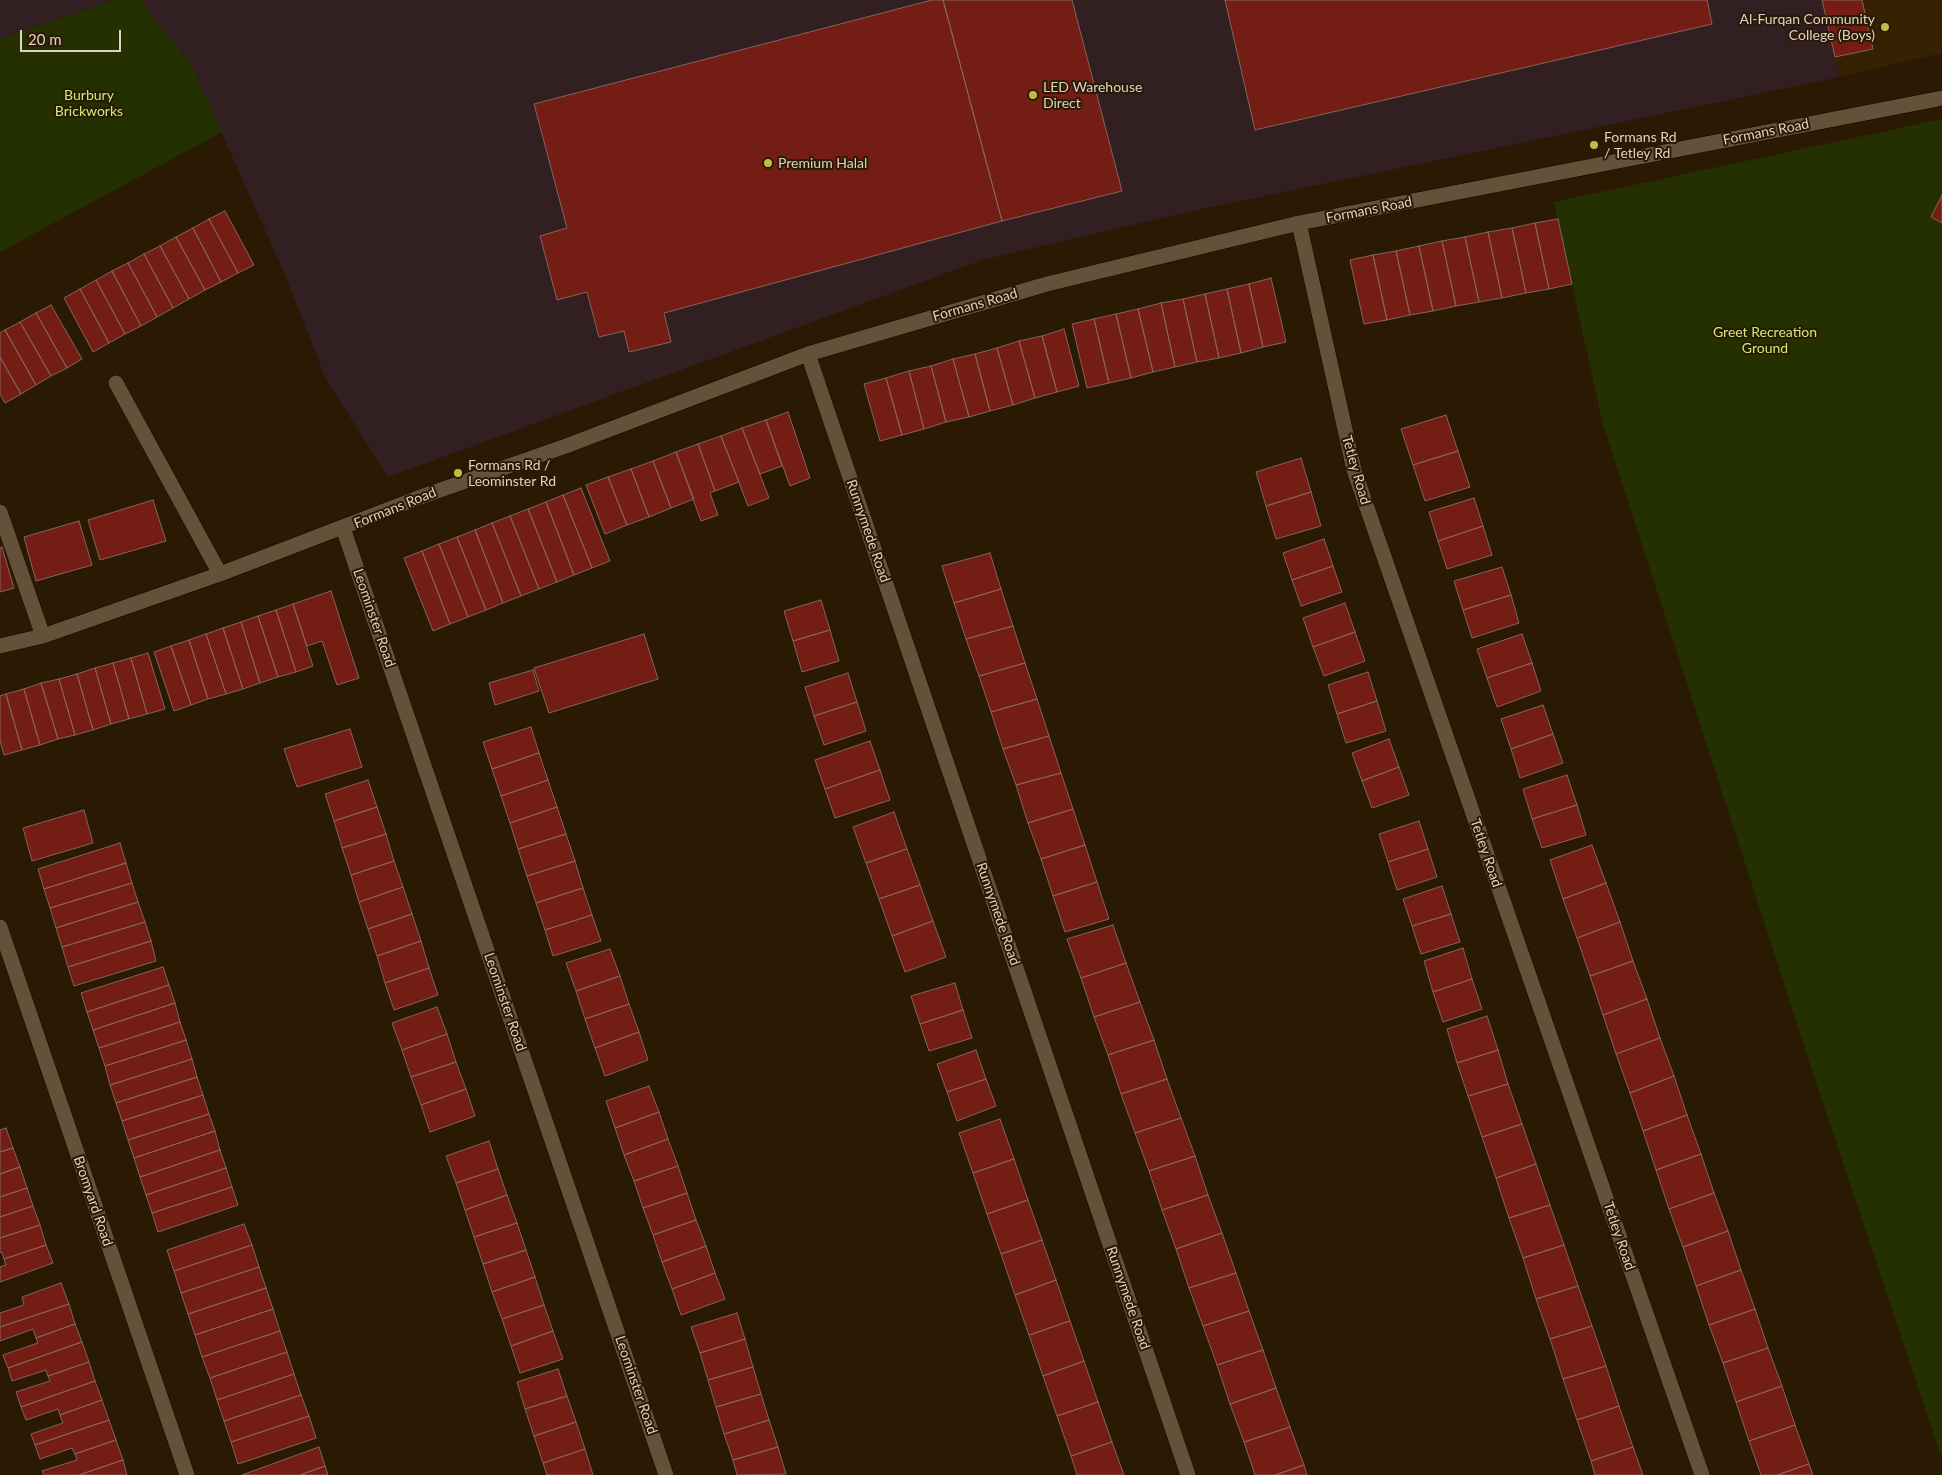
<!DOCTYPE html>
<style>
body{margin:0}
#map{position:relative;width:1942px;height:1475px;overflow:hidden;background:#2a1a04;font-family:Lato,sans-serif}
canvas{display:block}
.scale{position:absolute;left:20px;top:30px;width:101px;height:22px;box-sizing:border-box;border:2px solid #ddd2c5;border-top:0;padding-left:6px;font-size:15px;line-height:18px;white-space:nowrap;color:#ddd2c5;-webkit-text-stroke:4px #2a1a04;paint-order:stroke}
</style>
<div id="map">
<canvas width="1942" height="1475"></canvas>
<div class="scale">20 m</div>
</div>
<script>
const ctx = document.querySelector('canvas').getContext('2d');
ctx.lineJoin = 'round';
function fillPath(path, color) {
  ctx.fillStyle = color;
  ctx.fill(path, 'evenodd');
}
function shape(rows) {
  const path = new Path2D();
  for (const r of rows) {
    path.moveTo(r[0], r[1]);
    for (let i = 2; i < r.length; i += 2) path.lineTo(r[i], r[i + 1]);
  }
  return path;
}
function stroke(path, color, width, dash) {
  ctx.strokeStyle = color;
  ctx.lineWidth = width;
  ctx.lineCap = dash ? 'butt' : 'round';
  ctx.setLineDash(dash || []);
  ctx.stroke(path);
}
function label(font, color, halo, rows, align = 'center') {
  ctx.font = font + ' Lato,sans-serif';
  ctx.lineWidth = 4;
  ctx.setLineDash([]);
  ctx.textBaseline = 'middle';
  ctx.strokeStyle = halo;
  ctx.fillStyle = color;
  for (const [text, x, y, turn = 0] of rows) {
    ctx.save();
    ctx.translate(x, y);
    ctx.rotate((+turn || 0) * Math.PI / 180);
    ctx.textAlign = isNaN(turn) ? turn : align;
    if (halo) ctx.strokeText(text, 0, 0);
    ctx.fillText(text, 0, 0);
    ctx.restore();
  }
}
const built = shape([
 [1822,0,1942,0,1942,53,1840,77]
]);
const industrial = shape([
 [0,0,116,0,0,39],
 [140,0,1821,0,1840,77,1192,211,982,260,388,477,326,379,283,270,191,65]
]);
const green = shape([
 [116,0,140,0,191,65,222,132,0,252,0,39],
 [1942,119,1942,1459,1810,1064,1602,421,1554,202]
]);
const building = shape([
 [932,0,943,0,1002,221,664,313,671,342,629,352,624,331,599,337,587,292,557,300,540,236,567,228,534,104,932,0],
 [943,0,1072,0,1122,191,1002,221,943,0],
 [1225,0,1707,0,1712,24,1255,130,1225,0],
 [1822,0,1862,0,1873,49,1835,57,1822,0],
 [1942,195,1942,223,1931,217,1942,195],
 [225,211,254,265,238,273,209,219,225,211],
 [209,219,238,273,221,282,193,228,209,219],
 [1558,219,1572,284,1549,289,1535,223,1558,219],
 [1535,223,1549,289,1526,293,1512,228,1535,223],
 [193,228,221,282,205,290,176,237,193,228],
 [1512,228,1526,293,1502,298,1488,232,1512,228],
 [1488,232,1502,298,1479,302,1465,237,1488,232],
 [176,237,205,290,189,299,160,246,176,237],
 [1465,237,1479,302,1456,306,1442,241,1465,237],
 [1442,241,1456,306,1433,311,1419,246,1442,241],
 [160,246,189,299,173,308,144,254,160,246],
 [1419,246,1433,311,1410,315,1396,251,1419,246],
 [1396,251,1410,315,1387,320,1373,255,1396,251],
 [144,254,173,308,157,317,128,263,144,254],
 [1373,255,1387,320,1364,324,1350,260,1373,255],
 [128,263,157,317,141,326,112,271,128,263],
 [112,271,141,326,125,334,96,280,112,271],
 [1271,278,1286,342,1263,347,1249,284,1271,278],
 [96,280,125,334,109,343,80,289,96,280],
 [1249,284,1263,347,1241,353,1227,289,1249,284],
 [80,289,109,343,93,352,64,298,80,289],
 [1227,289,1241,353,1219,358,1205,294,1227,289],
 [1205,294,1219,358,1197,362,1183,299,1205,294],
 [1183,299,1197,362,1175,367,1161,303,1183,299],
 [1161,303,1175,367,1153,372,1138,309,1161,303],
 [51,305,82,359,67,368,36,313,51,305],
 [1138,309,1153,372,1131,378,1116,314,1138,309],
 [36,313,67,368,51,376,20,322,36,313],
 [1116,314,1131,378,1109,383,1094,319,1116,314],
 [1094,319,1109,383,1087,388,1072,324,1094,319],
 [20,322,51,376,36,385,5,330,20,322],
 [1064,329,1079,386,1057,392,1042,336,1064,329],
 [5,330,36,385,21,394,0,357,0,333,5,330],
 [1042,336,1057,392,1035,398,1019,341,1042,336],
 [1019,341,1035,398,1013,405,997,348,1019,341],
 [997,348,1013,405,990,411,975,354,997,348],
 [975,354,990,411,969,417,953,359,975,354],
 [0,357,21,394,5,403,0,394,0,357],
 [953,359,969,417,946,422,931,366,953,359],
 [931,366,946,422,924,429,909,371,931,366],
 [909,371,924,429,902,435,886,378,909,371],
 [886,378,902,435,880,441,864,384,886,378],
 [788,412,810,478,790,486,766,420,788,412],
 [1446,415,1458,451,1413,465,1401,429,1446,415],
 [766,420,782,466,760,474,742,428,766,420],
 [742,428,769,498,748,506,721,436,742,428],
 [721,436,739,482,715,491,698,444,721,436],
 [698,444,715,491,710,493,718,515,701,521,676,452,698,444],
 [1458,451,1470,487,1425,501,1413,465,1458,451],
 [676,452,694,499,671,508,653,461,676,452],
 [1301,458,1311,492,1266,506,1256,472,1301,458],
 [653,461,671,508,649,517,631,469,653,461],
 [631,469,649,517,627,525,608,477,631,469],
 [608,477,627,525,605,534,586,485,608,477],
 [581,488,610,561,592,568,563,495,581,488],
 [1311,492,1321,526,1276,539,1266,506,1311,492],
 [563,495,592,568,574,575,546,502,563,495],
 [1474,498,1483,526,1438,541,1429,512,1474,498],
 [153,500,166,541,100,560,88,520,153,500],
 [546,502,574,575,557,582,528,509,546,502],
 [528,509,557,582,539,589,510,516,528,509],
 [510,516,539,589,521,596,492,523,510,516],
 [79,521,92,565,36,581,24,537,79,521],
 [492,523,521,596,503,603,475,530,492,523],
 [1483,526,1492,555,1447,569,1438,541,1483,526],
 [475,530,503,603,486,610,457,537,475,530],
 [457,537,486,610,468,617,439,544,457,537],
 [1324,539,1333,566,1292,580,1283,553,1324,539],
 [439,544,468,617,450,624,422,551,439,544],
 [2,547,14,588,0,592,0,548,2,547],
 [422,551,450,624,433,631,404,558,422,551],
 [990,553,1001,589,954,603,942,566,990,553],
 [1333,566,1342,592,1301,606,1292,580,1333,566],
 [1502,567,1511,595,1463,610,1454,581,1502,567],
 [1001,589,1013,626,966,639,954,603,1001,589],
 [331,591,359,678,337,685,322,641,307,646,293,604,331,591],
 [1511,595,1519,623,1472,638,1463,610,1511,595],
 [821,600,830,630,793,641,784,611,821,600],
 [1345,603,1355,632,1313,647,1303,618,1345,603],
 [293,604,313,666,296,672,276,610,293,604],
 [276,610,296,672,278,677,258,616,276,610],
 [258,616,278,677,260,683,241,622,258,616],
 [241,622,260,683,243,689,223,628,241,622],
 [1013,626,1025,663,979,676,966,639,1013,626],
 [223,628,243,689,226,694,206,634,223,628],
 [830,630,839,661,802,672,793,641,830,630],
 [1355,632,1365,661,1324,676,1313,647,1355,632],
 [206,634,226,694,208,699,189,640,206,634],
 [644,634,658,679,549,713,534,668,644,634],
 [1522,634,1532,663,1487,678,1477,649,1522,634],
 [189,640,208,699,191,705,171,646,189,640],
 [171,646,191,705,174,711,154,652,171,646],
 [148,653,165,709,147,714,131,658,148,653],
 [131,658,147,714,129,719,113,663,131,658],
 [113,663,129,719,111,724,95,668,113,663],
 [1025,663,1037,699,991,712,979,676,1025,663],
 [1532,663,1541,691,1497,707,1487,678,1532,663],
 [95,668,111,724,93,730,77,674,95,668],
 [533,670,539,691,495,705,489,683,533,670],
 [1368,672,1377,701,1337,714,1328,685,1368,672],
 [848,673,857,702,814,716,805,687,848,673],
 [77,674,93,730,75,735,59,679,77,674],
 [59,679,75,735,58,739,41,683,59,679],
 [41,683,58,739,40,745,24,689,41,683],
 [24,689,40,745,22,750,6,694,24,689],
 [6,694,22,750,4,755,0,741,0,696,6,694],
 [1037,699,1049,736,1003,749,991,712,1037,699],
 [1377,701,1386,731,1346,743,1337,714,1377,701],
 [857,702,866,731,824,745,814,716,857,702],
 [1543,705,1553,734,1511,749,1501,719,1543,705],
 [531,727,539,753,492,769,483,742,531,727],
 [350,729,362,767,297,787,284,749,350,729],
 [1553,734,1563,763,1520,778,1511,749,1553,734],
 [1049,736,1061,773,1016,785,1003,749,1049,736],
 [1389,739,1399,767,1362,781,1352,753,1389,739],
 [870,741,880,770,825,789,815,760,870,741],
 [539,753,548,780,501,796,492,769,539,753],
 [1399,767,1409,795,1372,808,1362,781,1399,767],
 [880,770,890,800,835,818,825,789,880,770],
 [1061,773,1073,809,1028,823,1016,785,1061,773],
 [1567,775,1577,805,1532,819,1523,789,1567,775],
 [368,780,377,807,334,821,325,794,368,780],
 [548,780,557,807,510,823,501,796,548,780],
 [1577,805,1586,835,1542,848,1532,819,1577,805],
 [377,807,386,834,342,848,334,821,377,807],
 [557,807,566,834,518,849,510,823,557,807],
 [1073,809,1085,845,1041,859,1028,823,1073,809],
 [84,810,93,843,32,861,23,828,84,810],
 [894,812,907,849,866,863,853,827,894,812],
 [1419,821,1428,849,1388,862,1379,834,1419,821],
 [386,834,394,861,351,875,342,848,386,834],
 [566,834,575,861,527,876,518,849,566,834],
 [120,843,126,863,44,889,38,869,120,843],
 [1085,845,1097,882,1053,896,1041,859,1085,845],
 [1592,845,1606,883,1563,899,1550,860,1592,845],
 [907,849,920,885,879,899,866,863,907,849],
 [1428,849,1437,877,1397,890,1388,862,1428,849],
 [394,861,403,887,359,902,351,875,394,861],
 [575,861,583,888,536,903,527,876,575,861],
 [126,863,132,883,50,908,44,889,126,863],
 [1097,882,1109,919,1065,932,1053,896,1097,882],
 [132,883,138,902,56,928,50,908,132,883],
 [1606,883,1620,922,1577,938,1563,899,1606,883],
 [920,885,933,921,892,936,879,899,920,885],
 [1442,886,1451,914,1412,926,1403,899,1442,886],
 [403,887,412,914,368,929,359,902,403,887],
 [583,888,592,915,545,930,536,903,583,888],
 [138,902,145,922,62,947,56,928,138,902],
 [412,914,421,941,377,956,368,929,412,914],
 [1451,914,1460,942,1421,954,1412,926,1451,914],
 [592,915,601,941,553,956,545,930,592,915],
 [933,921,946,957,905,972,892,936,933,921],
 [145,922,151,941,68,967,62,947,145,922],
 [1620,922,1633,961,1590,976,1577,938,1620,922],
 [1113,925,1126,963,1081,978,1067,939,1113,925],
 [151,941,156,961,74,986,68,967,151,941],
 [421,941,429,968,385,983,377,956,421,941],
 [1463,948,1472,979,1433,992,1424,961,1463,948],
 [610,949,620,976,576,991,566,963,610,949],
 [1633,961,1647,999,1603,1015,1590,976,1633,961],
 [1126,963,1140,1002,1094,1017,1081,978,1126,963],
 [163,967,169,985,87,1012,81,993,163,967],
 [429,968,438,995,394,1010,385,983,429,968],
 [620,976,629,1004,585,1019,576,991,620,976],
 [1472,979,1482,1009,1443,1022,1433,992,1472,979],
 [955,983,963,1010,920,1024,911,996,955,983],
 [169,985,175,1003,93,1030,87,1012,169,985],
 [1647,999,1660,1038,1616,1054,1603,1015,1647,999],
 [1140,1002,1154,1040,1108,1055,1094,1017,1140,1002],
 [175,1003,180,1022,99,1048,93,1030,175,1003],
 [629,1004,639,1032,595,1048,585,1019,629,1004],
 [437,1007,447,1034,402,1050,392,1023,437,1007],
 [963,1010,972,1038,929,1051,920,1024,963,1010],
 [1487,1016,1498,1050,1457,1063,1447,1029,1487,1016],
 [180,1022,186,1040,105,1066,99,1048,180,1022],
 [639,1032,648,1060,605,1076,595,1048,639,1032],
 [447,1034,456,1062,411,1077,402,1050,447,1034],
 [1660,1038,1674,1076,1630,1093,1616,1054,1660,1038],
 [186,1040,192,1059,110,1085,105,1066,186,1040],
 [1154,1040,1167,1079,1121,1094,1108,1055,1154,1040],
 [976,1050,986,1079,947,1092,937,1064,976,1050],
 [1498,1050,1508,1084,1468,1096,1457,1063,1498,1050],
 [192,1059,197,1077,116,1103,110,1085,192,1059],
 [456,1062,466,1089,421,1105,411,1077,456,1062],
 [1674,1076,1687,1115,1643,1131,1630,1093,1674,1076],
 [197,1077,203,1095,122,1121,116,1103,197,1077],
 [986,1079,996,1106,957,1121,947,1092,986,1079],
 [1167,1079,1181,1118,1135,1133,1121,1094,1167,1079],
 [1508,1084,1522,1124,1482,1137,1468,1096,1508,1084],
 [649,1086,659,1112,615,1128,606,1101,649,1086],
 [466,1089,475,1116,430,1132,421,1105,466,1089],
 [203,1095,209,1114,128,1140,122,1121,203,1095],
 [659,1112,668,1139,624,1155,615,1128,659,1112],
 [209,1114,215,1131,134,1158,128,1140,209,1114],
 [1687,1115,1701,1154,1656,1170,1643,1131,1687,1115],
 [1181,1118,1195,1156,1149,1171,1135,1133,1181,1118],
 [1000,1119,1014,1159,973,1173,959,1133,1000,1119],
 [1522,1124,1536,1164,1496,1178,1482,1137,1522,1124],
 [6,1128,13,1148,0,1152,0,1130,6,1128],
 [215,1131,220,1150,140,1177,134,1158,215,1131],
 [668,1139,678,1166,634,1181,624,1155,668,1139],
 [489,1141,498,1169,456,1183,446,1156,489,1141],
 [13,1148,20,1167,0,1174,0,1152,13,1148],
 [220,1150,226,1168,146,1195,140,1177,220,1150],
 [1701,1154,1714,1193,1669,1209,1656,1170,1701,1154],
 [1195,1156,1208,1195,1162,1210,1149,1171,1195,1156],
 [1014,1159,1028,1200,987,1214,973,1173,1014,1159],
 [1536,1164,1550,1205,1509,1218,1496,1178,1536,1164],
 [678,1166,687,1193,643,1208,634,1181,678,1166],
 [20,1167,27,1188,0,1197,0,1174,20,1167],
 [226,1168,232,1187,152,1213,146,1195,226,1168],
 [498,1169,507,1195,465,1210,456,1183,498,1169],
 [232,1187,238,1205,158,1232,152,1213,232,1187],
 [27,1188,33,1206,0,1217,0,1197,27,1188],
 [687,1193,696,1220,653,1235,643,1208,687,1193],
 [1714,1193,1728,1231,1683,1247,1669,1209,1714,1193],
 [507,1195,517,1223,474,1237,465,1210,507,1195],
 [1208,1195,1222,1233,1176,1249,1162,1210,1208,1195],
 [1028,1200,1042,1240,1001,1254,987,1214,1028,1200],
 [1550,1205,1564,1245,1523,1258,1509,1218,1550,1205],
 [33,1206,40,1225,0,1238,0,1217,33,1206],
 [696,1220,706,1246,662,1262,653,1235,696,1220],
 [517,1223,526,1250,483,1264,474,1237,517,1223],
 [244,1224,252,1245,174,1271,167,1250,244,1224],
 [40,1225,46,1245,4,1259,2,1252,0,1253,0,1238,40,1225],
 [1728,1231,1741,1270,1696,1286,1683,1247,1728,1231],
 [1222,1233,1236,1273,1189,1288,1176,1249,1222,1233],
 [1042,1240,1056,1280,1015,1295,1001,1254,1042,1240],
 [46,1245,53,1263,0,1282,0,1267,6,1265,4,1259,46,1245],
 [252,1245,259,1267,181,1293,174,1271,252,1245],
 [1564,1245,1578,1286,1536,1299,1523,1258,1564,1245],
 [706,1246,715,1273,672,1289,662,1262,706,1246],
 [526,1250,535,1277,492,1292,483,1264,526,1250],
 [259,1267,266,1288,188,1314,181,1293,259,1267],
 [1741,1270,1755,1309,1709,1325,1696,1286,1741,1270],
 [715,1273,725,1299,681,1315,672,1289,715,1273],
 [1236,1273,1249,1311,1203,1326,1189,1288,1236,1273],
 [535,1277,544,1305,502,1319,492,1292,535,1277],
 [1056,1280,1070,1321,1029,1335,1015,1295,1056,1280],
 [61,1283,69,1304,0,1327,0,1313,24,1305,22,1297,61,1283],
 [1578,1286,1592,1326,1550,1339,1536,1299,1578,1286],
 [266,1288,273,1309,195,1335,188,1314,266,1288],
 [69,1304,75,1324,36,1338,33,1329,0,1341,0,1327,69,1304],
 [544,1305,553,1331,511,1346,502,1319,544,1305],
 [273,1309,280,1331,202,1357,195,1335,273,1309],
 [1755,1309,1768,1348,1723,1363,1709,1325,1755,1309],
 [1249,1311,1263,1350,1217,1365,1203,1326,1249,1311],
 [737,1313,745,1339,700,1353,691,1327,737,1313],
 [1070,1321,1084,1361,1043,1376,1029,1335,1070,1321],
 [75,1324,82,1342,8,1368,3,1355,38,1343,36,1338,75,1324],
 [1592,1326,1606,1366,1563,1379,1550,1339,1592,1326],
 [280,1331,287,1352,210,1378,202,1357,280,1331],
 [553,1331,563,1359,520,1373,511,1346,553,1331],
 [745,1339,753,1367,708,1380,700,1353,745,1339],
 [82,1342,89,1362,48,1376,46,1370,12,1381,8,1368,82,1342],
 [1768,1348,1782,1386,1736,1402,1723,1363,1768,1348],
 [1263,1350,1276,1388,1230,1404,1217,1365,1263,1350],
 [287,1352,294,1374,217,1400,210,1378,287,1352],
 [1084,1361,1098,1402,1057,1416,1043,1376,1084,1361],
 [89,1362,95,1381,21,1407,16,1392,50,1381,48,1376,89,1362],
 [1606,1366,1619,1406,1577,1420,1563,1379,1606,1366],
 [753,1367,761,1394,716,1407,708,1380,753,1367],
 [558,1369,567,1396,525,1409,517,1382,558,1369],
 [294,1374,301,1395,224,1421,217,1400,294,1374],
 [95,1381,102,1400,60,1415,58,1409,26,1420,21,1407,95,1381],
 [1782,1386,1795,1425,1749,1441,1736,1402,1782,1386],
 [1276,1388,1290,1427,1244,1442,1230,1404,1276,1388],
 [761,1394,769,1420,724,1434,716,1407,761,1394],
 [301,1395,309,1416,231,1442,224,1421,301,1395],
 [567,1396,576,1422,534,1436,525,1409,567,1396],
 [102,1400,109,1420,35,1445,31,1434,63,1423,60,1415,102,1400],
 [1098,1402,1112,1442,1071,1456,1057,1416,1098,1402],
 [1619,1406,1633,1447,1591,1461,1577,1420,1619,1406],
 [309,1416,316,1438,238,1464,231,1442,309,1416],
 [109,1420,116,1440,75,1454,72,1448,40,1459,35,1445,109,1420],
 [769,1420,778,1447,733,1460,724,1434,769,1420],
 [576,1422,585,1449,543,1463,534,1436,576,1422],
 [1795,1425,1809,1464,1777,1475,1761,1475,1749,1441,1795,1425],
 [1290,1427,1304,1465,1275,1475,1255,1475,1244,1442,1290,1427],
 [116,1440,123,1460,79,1475,44,1475,42,1471,77,1460,75,1454,116,1440],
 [1112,1442,1124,1475,1077,1475,1071,1456,1112,1442],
 [319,1447,325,1466,300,1475,242,1475,319,1447],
 [778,1447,786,1474,737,1475,733,1460,778,1447],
 [1633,1447,1643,1475,1595,1475,1591,1461,1633,1447],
 [585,1449,593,1475,547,1475,543,1463,585,1449],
 [123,1460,127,1475,79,1475,123,1460],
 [1809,1464,1813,1475,1777,1475,1809,1464],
 [1304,1465,1307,1475,1275,1475,1304,1465],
 [325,1466,328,1475,300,1475,325,1466]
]);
const minor = shape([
 [1299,223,1354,470,1702,1475],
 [808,354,1188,1475],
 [116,383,220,574],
 [0,512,43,636],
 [343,528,666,1475],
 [0,646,43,636,220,574,426,495,566,446,808,354,1047,284,1299,223,1942,98],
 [0,927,187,1475]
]);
const markers = [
 [1885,27,5,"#bebf42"],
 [1033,95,5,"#bebf42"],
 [1594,145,5,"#bebf42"],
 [768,163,5,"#bebf42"],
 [458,473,5,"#bebf42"]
];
const poiNames = [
 ["Al-Furqan Community",1875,19,"right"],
 ["College (Boys)",1875,35,"right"],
 ["LED Warehouse",1043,87],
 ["Direct",1043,103],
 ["Formans Rd",1604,137],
 ["/ Tetley Rd",1604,153],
 ["Premium Halal",778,163],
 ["Formans Rd /",468,465],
 ["Leominster Rd",468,481]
];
const parkNames = [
 ["Burbury",89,95],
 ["Brickworks",89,111],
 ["Greet Recreation",1765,332],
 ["Ground",1765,348]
];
const streetNames = [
 ["Formans Road",1766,132,-11],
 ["Formans Road",1369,210,-11],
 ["Formans Road",975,305,-16],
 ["Tetley Road",1356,470,74],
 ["Formans Road",395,508,-22],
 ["Runnymede Road",868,531,71],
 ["Leominster Road",374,618,71],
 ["Tetley Road",1486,853,71],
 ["Runnymede Road",998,914,71],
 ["Leominster Road",505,1002,71],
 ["Bromyard Road",93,1201,71],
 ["Tetley Road",1619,1236,71],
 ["Runnymede Road",1128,1298,71],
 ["Leominster Road",636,1385,71]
];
fillPath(built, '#362103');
fillPath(industrial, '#321f22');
fillPath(green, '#243000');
fillPath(building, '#741d15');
stroke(building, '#84645e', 1);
stroke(minor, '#120500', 16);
stroke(minor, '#64513a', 15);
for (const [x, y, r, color] of markers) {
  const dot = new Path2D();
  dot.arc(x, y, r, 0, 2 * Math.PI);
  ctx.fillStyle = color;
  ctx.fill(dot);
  stroke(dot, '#2a1a04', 2);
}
label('14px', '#ddd2c5', '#2a1a04', poiNames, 'left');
label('14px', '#caec72', '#2a1a04', parkNames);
label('14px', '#ddd2c5', '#2a1a04', streetNames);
</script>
